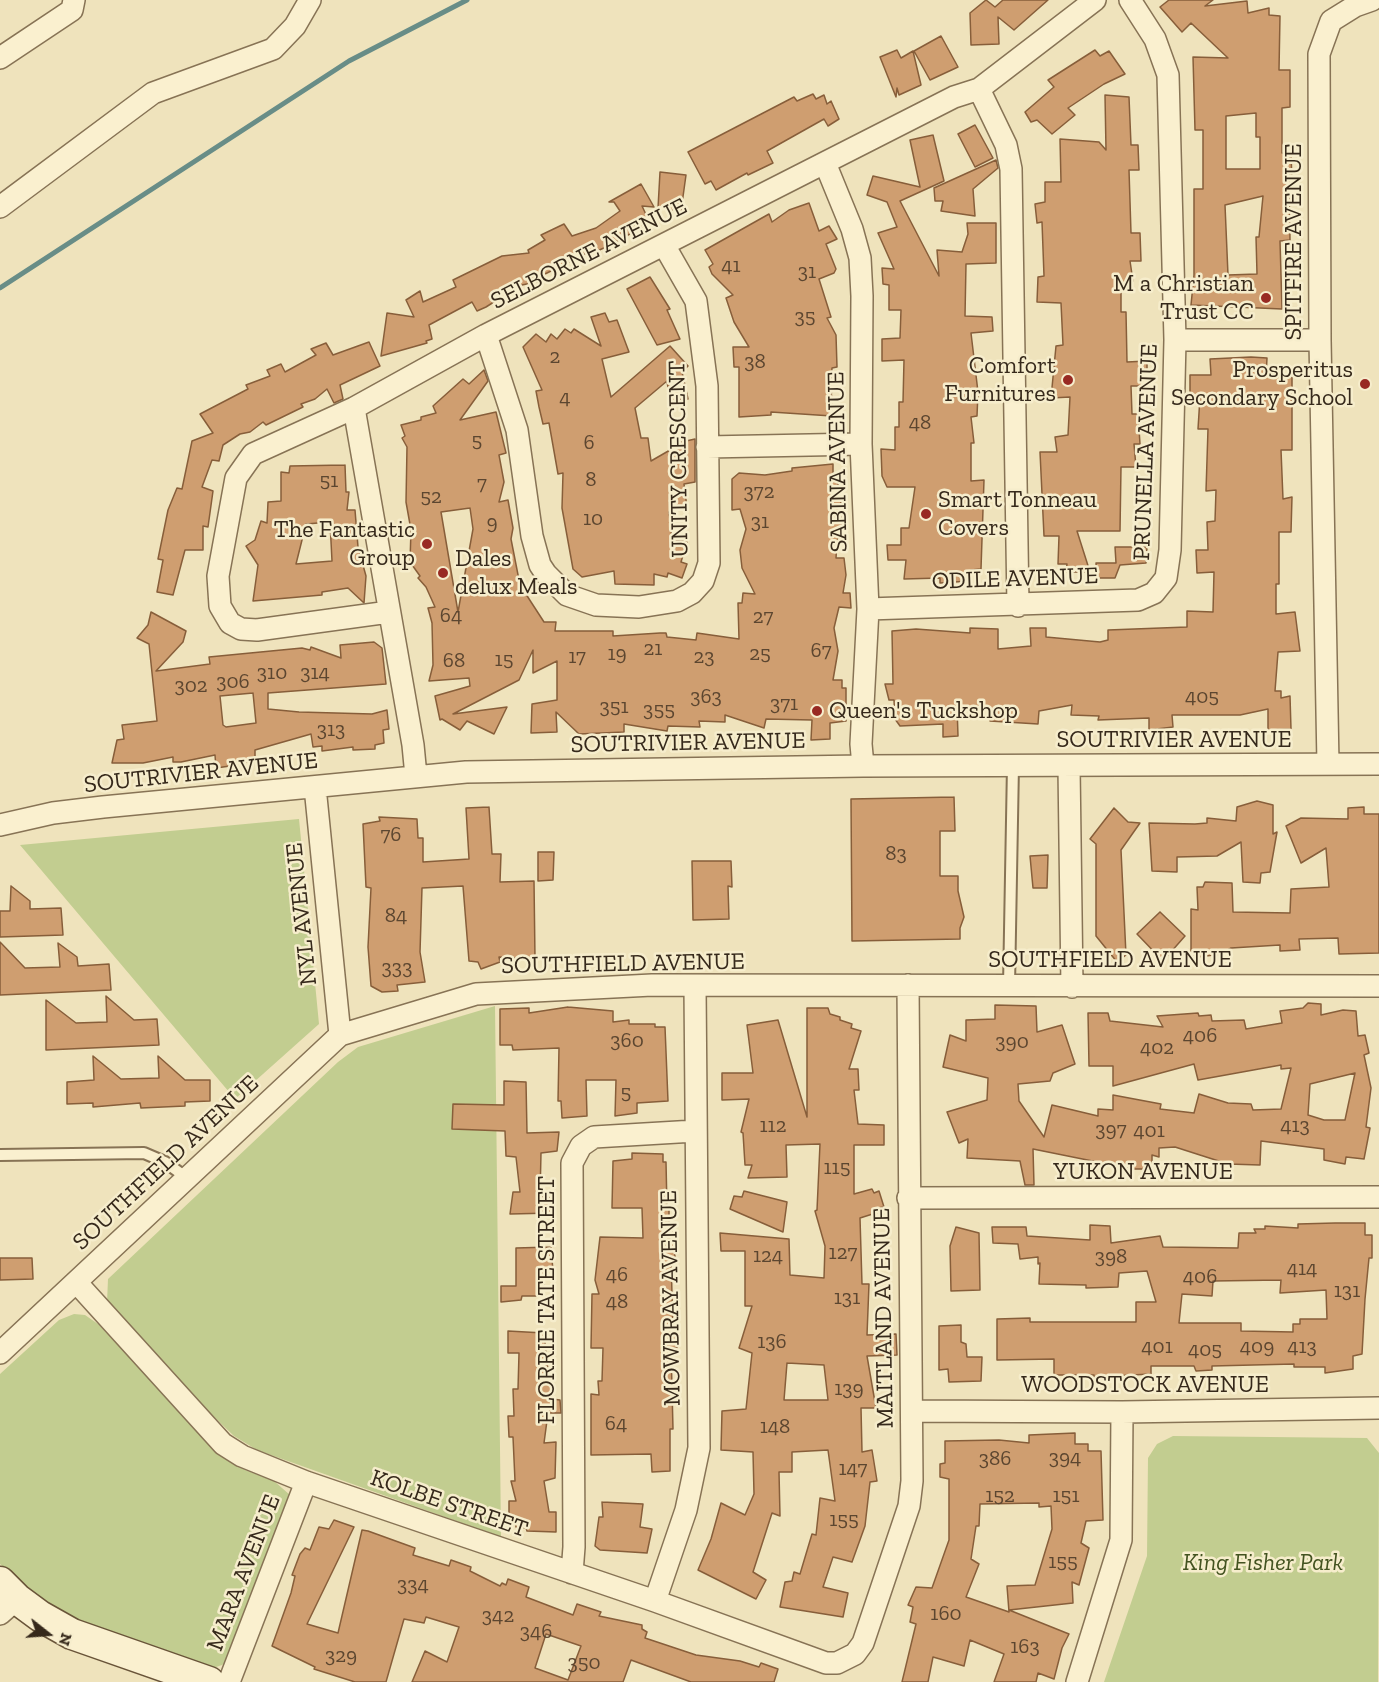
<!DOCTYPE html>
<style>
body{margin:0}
#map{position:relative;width:1379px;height:1682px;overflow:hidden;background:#efe3bc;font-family:"Zilla Slab",serif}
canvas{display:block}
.north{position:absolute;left:18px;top:1604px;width:60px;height:60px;-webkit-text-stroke:4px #f6edcc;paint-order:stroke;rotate:107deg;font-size:16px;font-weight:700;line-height:24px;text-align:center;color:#36291b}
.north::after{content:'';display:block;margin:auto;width:21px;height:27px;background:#36291b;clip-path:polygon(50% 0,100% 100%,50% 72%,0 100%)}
</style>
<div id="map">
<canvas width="1379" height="1682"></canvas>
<div class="north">N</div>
</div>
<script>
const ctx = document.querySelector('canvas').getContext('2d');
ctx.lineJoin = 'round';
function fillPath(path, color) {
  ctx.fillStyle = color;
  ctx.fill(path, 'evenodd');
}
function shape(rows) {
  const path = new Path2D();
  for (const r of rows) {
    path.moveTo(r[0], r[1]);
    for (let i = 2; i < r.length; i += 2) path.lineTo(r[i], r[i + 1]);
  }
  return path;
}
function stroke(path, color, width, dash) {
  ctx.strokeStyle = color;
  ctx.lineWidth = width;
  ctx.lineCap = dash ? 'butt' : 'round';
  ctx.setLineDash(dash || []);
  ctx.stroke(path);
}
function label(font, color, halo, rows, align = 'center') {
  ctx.font = font + ' "Zilla Slab",serif';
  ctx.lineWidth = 5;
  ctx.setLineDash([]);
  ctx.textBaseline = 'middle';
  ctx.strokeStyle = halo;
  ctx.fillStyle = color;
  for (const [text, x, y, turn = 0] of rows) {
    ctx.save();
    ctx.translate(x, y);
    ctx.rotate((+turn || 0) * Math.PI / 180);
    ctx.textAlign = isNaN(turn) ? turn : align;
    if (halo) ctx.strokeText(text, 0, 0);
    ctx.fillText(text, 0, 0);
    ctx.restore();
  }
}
const green = shape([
 [299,819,319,1024,235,1099,20,845],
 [495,1006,501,1537,257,1450,234,1436,210,1413,107,1303,108,1279,338,1062,358,1047],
 [74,1314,85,1315,98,1324,215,1449,245,1470,274,1481,290,1495,232,1658,222,1665,213,1668,84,1629,43,1605,0,1564,0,1374,59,1320],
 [1173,1436,1367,1438,1379,1453,1378,1682,1104,1682,1147,1556,1148,1458,1157,1444]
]);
const stream = shape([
 [0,288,349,61,467,0]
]);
const building = shape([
 [986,0,995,7,1003,0,1048,0,1014,30,998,17,999,44,971,45,970,13,986,0],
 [1169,0,1213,0,1205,6,1247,1,1248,13,1269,8,1269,15,1280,16,1279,70,1290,70,1290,107,1282,108,1282,153,1291,153,1292,182,1289,182,1290,240,1280,241,1282,309,1191,305,1194,275,1194,189,1203,189,1203,130,1195,130,1193,57,1228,58,1191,23,1182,32,1160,7,1169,0],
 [1256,113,1256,137,1260,137,1260,169,1226,169,1226,116,1256,113],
 [1263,196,1259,237,1256,237,1257,274,1228,275,1225,205,1263,196],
 [941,36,958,67,930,80,914,51,941,36],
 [897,50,901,58,913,51,921,85,899,95,897,88,896,97,880,57,897,50],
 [1095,50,1100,56,1109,51,1125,74,1104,84,1068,108,1075,115,1052,134,1037,120,1031,122,1025,112,1054,87,1048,80,1095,50],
 [813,94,816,99,824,95,827,104,831,101,839,119,828,126,824,119,767,151,773,163,748,175,747,173,716,190,711,181,705,184,688,152,794,97,797,101,813,94],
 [1105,95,1129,97,1131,145,1138,145,1139,170,1129,170,1131,233,1140,233,1141,261,1130,261,1133,281,1121,283,1121,312,1126,312,1127,362,1147,361,1147,386,1131,386,1132,414,1138,414,1140,444,1134,444,1136,467,1121,467,1120,531,1077,531,1090,572,1066,572,1067,564,1058,564,1059,536,1044,536,1040,452,1057,452,1055,437,1068,435,1070,397,1051,398,1056,346,1063,345,1061,303,1037,302,1038,277,1044,276,1042,222,1037,223,1035,204,1045,202,1045,182,1061,182,1060,139,1099,142,1106,150,1105,95],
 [975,125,993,158,975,167,958,134,975,125],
 [933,135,944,181,900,201,939,276,937,250,962,252,968,234,967,223,996,223,996,263,966,264,965,316,992,317,993,331,971,333,978,392,977,416,971,417,974,443,971,443,971,481,984,480,981,569,971,570,969,581,940,583,940,578,904,579,906,560,888,560,887,545,901,545,901,528,909,528,915,487,887,487,882,476,881,449,895,450,895,427,899,427,899,402,903,402,904,360,882,361,882,339,900,338,901,310,889,310,889,285,883,284,882,268,894,269,878,233,897,227,887,202,867,195,873,176,920,187,910,140,933,135],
 [996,160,998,168,973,189,975,216,941,211,943,201,935,201,934,188,996,160],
 [660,172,686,175,681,211,658,208,660,172],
 [641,184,654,207,642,206,650,223,606,247,595,252,593,250,543,275,546,280,493,291,497,300,486,307,477,311,472,302,429,325,432,339,426,341,427,343,381,356,387,313,414,317,406,300,420,291,423,302,456,287,453,280,502,256,529,253,528,250,545,240,541,235,564,224,572,236,596,228,620,211,614,202,609,202,641,184],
 [809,203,819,231,829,226,837,239,826,244,836,269,834,273,819,279,831,317,827,318,836,335,837,367,832,368,831,381,832,416,771,412,771,415,739,417,739,367,734,367,733,347,749,347,734,322,726,298,733,295,712,274,709,267,713,264,705,250,769,214,772,222,789,210,809,203],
 [650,277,670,309,667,310,680,339,657,345,627,289,650,277],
 [605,313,609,322,617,320,629,352,602,359,611,397,670,346,688,366,682,372,688,399,670,401,667,381,635,408,641,438,648,438,651,461,677,446,677,443,695,439,695,482,684,484,687,508,669,512,672,539,687,542,681,562,687,564,682,578,668,573,667,577,654,574,654,585,615,584,614,571,582,577,573,569,562,508,563,473,558,474,549,423,543,424,539,407,536,391,542,390,523,347,536,334,546,342,551,334,557,339,565,329,571,333,574,329,601,346,591,317,605,313],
 [369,342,380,366,340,385,343,399,334,403,327,389,315,399,301,404,303,407,266,425,263,422,250,432,240,434,223,445,219,461,212,460,202,487,213,491,208,527,203,526,203,550,185,550,173,595,157,592,163,560,158,559,168,510,177,488,182,489,192,441,213,433,200,414,248,389,246,385,270,376,267,370,281,364,285,372,316,355,311,349,326,343,333,355,369,342],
 [1251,357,1267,358,1266,377,1292,377,1292,450,1281,450,1283,499,1292,497,1291,532,1279,532,1279,584,1276,584,1276,614,1295,612,1300,651,1278,652,1275,691,1281,691,1281,698,1290,696,1291,729,1268,730,1268,709,1240,715,1172,715,1173,727,1149,730,1149,718,1098,720,1099,716,1071,715,1072,705,1039,711,1038,724,990,721,989,709,957,706,958,736,943,737,943,724,900,726,895,719,894,700,889,700,885,684,893,684,892,631,916,629,970,633,970,628,998,629,998,649,1031,646,1030,628,1046,628,1046,637,1100,642,1108,640,1108,630,1187,627,1187,611,1213,612,1214,572,1197,573,1196,550,1208,550,1207,522,1215,521,1216,490,1206,491,1208,429,1198,429,1200,397,1190,397,1190,375,1211,375,1210,359,1251,357],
 [484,370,488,381,460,420,496,412,506,453,499,455,504,482,499,502,508,500,513,528,511,539,520,585,544,622,556,622,555,631,613,631,613,636,660,633,666,633,667,637,696,640,697,633,739,639,738,603,742,603,743,593,755,594,742,568,740,550,746,529,740,509,732,510,732,479,739,473,765,475,792,471,792,468,833,464,833,480,837,478,842,509,839,509,842,525,837,541,836,558,844,558,846,575,843,593,850,593,851,608,839,607,834,628,838,651,833,680,842,680,842,688,846,688,846,721,830,723,830,739,811,740,812,720,766,719,764,728,725,715,725,722,699,721,700,727,668,726,667,731,624,724,624,732,579,734,556,712,557,732,531,733,532,704,557,700,557,661,533,673,533,650,519,680,453,714,507,707,494,734,467,721,460,730,442,719,440,720,435,696,470,686,469,678,429,681,433,665,432,623,428,608,435,607,426,587,418,578,420,576,410,562,411,530,406,502,407,447,402,438,405,436,401,425,421,420,421,417,436,413,433,406,463,379,469,384,484,370],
 [470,508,473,529,458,612,441,512,470,508],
 [345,465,346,492,349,492,347,510,355,510,358,547,366,576,364,603,348,588,322,592,322,595,253,601,258,565,246,546,255,540,261,521,267,523,268,502,281,501,281,472,289,473,290,466,345,465],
 [330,522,332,561,296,564,306,524,330,522],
 [1115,547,1147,547,1146,563,1120,565,1115,578,1097,578,1096,563,1116,563,1115,547],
 [151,612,186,631,183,642,156,671,210,664,209,657,302,648,310,650,311,647,341,658,340,645,374,642,382,648,386,684,268,693,268,709,299,712,372,714,387,710,389,729,383,730,384,743,375,745,375,749,353,750,353,747,322,751,322,746,313,747,311,734,255,750,255,762,230,762,230,766,216,768,215,755,181,762,173,762,173,757,143,763,112,763,117,740,124,739,122,725,157,721,149,644,137,638,148,625,151,612],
 [253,693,256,723,226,727,223,725,220,696,253,693],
 [954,797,955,831,940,831,940,876,958,876,958,891,964,917,960,928,960,939,852,941,851,799,954,797],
 [1257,801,1273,805,1273,834,1277,832,1270,872,1261,873,1260,883,1243,882,1241,842,1217,856,1177,857,1177,872,1152,871,1149,823,1195,824,1207,823,1207,818,1236,821,1237,807,1257,801],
 [489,807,492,854,501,854,500,882,534,881,535,959,499,957,500,962,481,969,478,962,469,961,463,886,422,888,420,952,425,982,397,985,398,991,382,992,371,986,368,947,371,888,366,887,363,824,380,821,379,817,417,819,418,838,423,838,423,862,469,859,466,808,489,807],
 [1364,807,1364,814,1379,814,1379,953,1339,954,1338,938,1299,939,1300,950,1280,951,1280,945,1231,948,1221,954,1191,958,1191,909,1198,910,1197,887,1203,887,1205,882,1232,883,1233,912,1290,913,1291,889,1329,887,1326,848,1301,863,1286,826,1301,818,1348,819,1348,808,1364,807],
 [1114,808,1128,822,1140,823,1121,850,1126,955,1117,962,1096,936,1096,844,1090,839,1114,808],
 [538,852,554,852,553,880,538,881,538,852],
 [1048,855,1047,888,1033,888,1030,856,1048,855],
 [692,861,731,861,732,887,728,886,729,919,693,920,692,861],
 [11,886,30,901,30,909,61,908,63,935,0,937,0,911,10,911,11,886],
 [1160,912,1185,936,1163,961,1137,934,1160,912],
 [0,942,25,968,60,967,58,943,77,957,78,966,109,964,111,990,0,995,0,942],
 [106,996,134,1020,157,1019,159,1045,46,1050,46,1000,76,1023,107,1022,106,996],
 [1308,1003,1321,1004,1321,1015,1343,1010,1356,1011,1358,1036,1365,1035,1369,1053,1364,1055,1371,1088,1366,1127,1370,1128,1364,1159,1346,1157,1345,1164,1324,1160,1324,1149,1261,1141,1260,1165,1228,1164,1175,1147,1159,1148,1159,1157,1152,1155,1152,1169,1132,1169,1033,1149,1034,1185,1025,1185,1020,1161,967,1158,968,1139,959,1143,947,1112,987,1100,988,1078,943,1067,950,1035,966,1041,966,1020,995,1019,995,1005,1036,1006,1037,1032,1062,1025,1075,1064,1053,1073,1050,1081,1018,1084,1019,1101,1044,1137,1052,1105,1098,1116,1098,1109,1113,1110,1113,1095,1161,1104,1160,1109,1194,1113,1199,1094,1228,1103,1251,1104,1253,1110,1281,1109,1291,1068,1281,1069,1281,1065,1198,1080,1194,1064,1113,1086,1113,1066,1089,1066,1088,1013,1108,1013,1110,1021,1163,1027,1157,1016,1198,1013,1199,1016,1211,1015,1212,1021,1244,1020,1246,1029,1282,1023,1280,1011,1303,1008,1308,1003],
 [1355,1073,1345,1120,1324,1120,1308,1115,1310,1084,1355,1073],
 [568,1007,613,1011,613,1022,629,1020,629,1024,655,1024,655,1027,665,1027,668,1101,637,1103,637,1113,615,1116,616,1080,586,1080,587,1116,562,1118,561,1101,558,1101,559,1048,513,1050,512,1045,500,1045,500,1009,529,1008,529,1013,568,1007],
 [807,1008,828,1008,830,1014,840,1017,840,1020,852,1024,851,1028,861,1031,849,1069,858,1069,859,1090,854,1090,858,1124,884,1125,884,1145,854,1145,854,1194,872,1189,874,1193,879,1191,884,1207,878,1208,879,1212,860,1218,862,1284,869,1284,867,1335,896,1334,897,1355,867,1356,876,1408,861,1408,862,1452,872,1450,877,1481,870,1482,865,1526,852,1562,833,1557,823,1587,848,1593,843,1617,780,1607,785,1582,792,1581,794,1572,800,1574,812,1534,816,1535,820,1498,835,1501,828,1450,792,1452,792,1472,779,1472,780,1516,772,1513,753,1572,766,1580,756,1599,698,1570,711,1539,721,1503,745,1515,754,1494,753,1452,721,1450,722,1411,746,1409,752,1353,739,1348,752,1306,745,1306,745,1251,721,1251,720,1233,789,1239,790,1275,824,1278,825,1246,815,1211,817,1210,820,1144,786,1145,787,1177,748,1178,752,1165,745,1165,743,1133,741,1132,749,1099,722,1100,722,1073,753,1073,747,1025,778,1020,807,1117,807,1008],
 [787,1363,824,1365,828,1400,784,1400,787,1363],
 [93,1056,121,1079,159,1078,158,1056,185,1080,210,1080,210,1101,185,1102,185,1106,141,1108,140,1103,93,1107,93,1103,67,1104,67,1082,94,1080,93,1056],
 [504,1081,526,1082,527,1133,559,1132,557,1151,541,1153,540,1196,551,1198,552,1213,510,1214,513,1192,520,1192,516,1157,506,1156,505,1131,452,1129,453,1104,504,1105,504,1081],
 [632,1153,663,1154,663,1162,666,1162,667,1208,669,1208,669,1231,673,1232,675,1257,671,1257,673,1332,678,1332,677,1348,671,1348,673,1429,670,1429,670,1471,652,1472,651,1454,591,1455,591,1394,599,1395,598,1381,602,1381,603,1348,591,1348,592,1294,599,1294,595,1280,600,1237,643,1238,642,1208,612,1208,613,1161,632,1159,632,1153],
 [744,1191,787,1202,783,1232,730,1209,734,1196,742,1197,744,1191],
 [1335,1223,1365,1223,1365,1235,1372,1235,1372,1258,1369,1258,1365,1299,1362,1354,1353,1356,1353,1369,1325,1373,1325,1367,1294,1367,1294,1364,1212,1366,1212,1370,1196,1371,1194,1366,1151,1366,1151,1374,1094,1377,1094,1375,1054,1375,1054,1359,997,1360,997,1319,1030,1318,1030,1322,1136,1322,1136,1302,1156,1302,1147,1271,1119,1273,1118,1287,1086,1288,1086,1285,1039,1284,1040,1263,1038,1264,1038,1257,1020,1259,1018,1244,993,1243,992,1227,1026,1227,1027,1236,1090,1240,1090,1225,1110,1226,1111,1243,1160,1236,1163,1247,1238,1248,1239,1233,1256,1233,1254,1229,1265,1229,1265,1226,1298,1228,1298,1224,1335,1223],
 [1281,1280,1280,1293,1326,1290,1327,1319,1300,1319,1300,1324,1293,1324,1293,1332,1241,1331,1241,1323,1179,1323,1182,1294,1212,1296,1213,1281,1281,1280],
 [956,1227,979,1233,980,1290,951,1291,950,1246,956,1227],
 [551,1247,553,1271,545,1270,543,1296,522,1296,521,1300,501,1302,501,1286,516,1286,516,1248,551,1247],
 [0,1258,32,1258,33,1279,0,1280,0,1258],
 [961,1325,961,1342,966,1344,967,1357,982,1357,981,1381,949,1382,948,1369,939,1370,939,1326,961,1325],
 [508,1331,544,1333,548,1371,552,1371,552,1399,560,1400,561,1413,548,1413,544,1443,556,1442,555,1478,544,1481,549,1512,556,1512,556,1532,527,1531,526,1528,516,1527,515,1519,509,1519,509,1501,516,1501,511,1481,515,1481,513,1437,509,1437,508,1416,514,1416,513,1389,518,1389,519,1353,508,1353,508,1331],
 [1075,1433,1075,1444,1088,1444,1088,1451,1101,1451,1103,1520,1086,1521,1081,1543,1089,1548,1079,1585,1072,1582,1073,1603,1009,1610,1069,1634,1062,1648,1054,1679,1038,1673,1036,1682,994,1682,1004,1654,970,1640,964,1666,933,1657,928,1682,902,1682,916,1624,910,1622,913,1607,908,1605,916,1587,932,1588,949,1540,949,1479,940,1477,940,1464,945,1463,945,1441,999,1440,1029,1443,1029,1435,1075,1433],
 [1039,1503,1039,1507,1051,1506,1052,1529,1035,1585,1007,1586,1009,1612,966,1597,979,1564,971,1559,976,1526,979,1526,980,1504,1039,1503],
 [602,1502,643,1504,640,1527,652,1529,647,1553,600,1550,595,1546,599,1517,603,1517,602,1502],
 [334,1520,354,1527,307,1624,338,1633,362,1530,368,1531,415,1548,413,1555,449,1566,451,1560,471,1567,470,1571,500,1586,502,1583,506,1585,508,1579,529,1587,526,1597,573,1615,577,1604,601,1612,599,1616,642,1625,642,1629,647,1632,645,1638,696,1655,740,1661,759,1667,761,1663,778,1669,774,1682,691,1682,631,1660,623,1682,412,1682,425,1651,447,1662,459,1627,426,1617,424,1623,404,1619,386,1682,355,1682,314,1669,315,1667,272,1646,291,1593,295,1576,292,1575,300,1554,305,1548,310,1550,319,1527,329,1529,334,1520],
 [546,1634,581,1646,568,1680,535,1668,546,1634]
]);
const lane = shape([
 [1009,986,1013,765],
 [0,1155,144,1153,165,1162,187,1178]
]);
const street = shape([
 [0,58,72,10,74,0],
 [979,89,1006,145,1011,169,1018,606],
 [825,163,852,229,860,258,862,296,861,444,868,609,861,744,863,766],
 [0,207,153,93,273,49,295,26,310,0],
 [486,335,517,430,532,536,540,565,546,574,567,595,596,605,639,607,677,601,692,593,703,581,709,563,707,386,696,301,664,245],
 [1175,340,1320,340],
 [354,408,413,745,416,776],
 [707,447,861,444],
 [868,609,1138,600,1154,593,1166,578,1170,550,1175,340,1168,75,1155,39,1130,0],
 [389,612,257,630,241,629,230,623,220,606,218,576,236,478,253,454,354,408,486,335,954,97,979,89,1095,0],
 [1328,764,1320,340,1319,54,1331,21,1355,6,1372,0],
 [1069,767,1072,987],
 [315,787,340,1035],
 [0,825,53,813,103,807,466,772,863,766,1379,764],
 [908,1198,1379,1197],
 [76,1282,223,1444,242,1456,306,1482,655,1601,826,1663,837,1663,855,1654,863,1643,909,1506,912,1481,908,985],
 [0,1353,340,1035,476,994,652,985,1379,986],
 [912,1411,1122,1412,1379,1408],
 [572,1573,574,1547,572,1163,581,1146,594,1137,695,1131],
 [655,1601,686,1510,699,1448,695,987],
 [0,1614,17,1599],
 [229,1682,306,1482],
 [1077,1682,1121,1540,1122,1412]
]);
const secondary = shape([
 [0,1582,17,1599,40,1616,72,1634,209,1682]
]);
const markers = [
 [1266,298,6,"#982a23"],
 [1068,380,6,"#982a23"],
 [1365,384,6,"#982a23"],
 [926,514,6,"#982a23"],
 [427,544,6,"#982a23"],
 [443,573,6,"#982a23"],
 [817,711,6,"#982a23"]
];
const numberNames = [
 ["41",731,266],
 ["31",807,272],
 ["35",805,317],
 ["2",555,357],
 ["38",755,362],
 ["4",565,398],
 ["48",920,423],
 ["5",477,441],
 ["6",589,443],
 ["8",591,480],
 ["51",329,481],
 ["7",482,484],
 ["372",759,492],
 ["52",431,497],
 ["10",593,519],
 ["31",760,522],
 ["9",492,523],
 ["64",451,616],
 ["27",763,617],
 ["21",653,649],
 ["67",821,651],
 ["19",617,654],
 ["25",760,654],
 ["17",577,657],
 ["23",704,657],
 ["15",504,660],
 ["68",454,661],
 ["310",272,673],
 ["314",315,673],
 ["306",233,682],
 ["302",191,686],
 ["363",706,697],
 ["405",1202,697],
 ["371",784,704],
 ["351",614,707],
 ["355",659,710],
 ["313",331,730],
 ["76",391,835],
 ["83",896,854],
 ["84",396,916],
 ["333",397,968],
 ["406",1200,1036],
 ["360",627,1041],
 ["390",1012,1042],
 ["402",1157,1048],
 ["5",626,1093],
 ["112",773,1126],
 ["413",1295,1126],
 ["397",1111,1130],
 ["401",1149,1131],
 ["115",837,1168],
 ["127",843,1253],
 ["124",768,1256],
 ["398",1111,1257],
 ["414",1302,1269],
 ["46",617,1275],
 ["406",1200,1277],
 ["131",1347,1291],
 ["131",847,1298],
 ["48",617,1302],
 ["136",772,1342],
 ["401",1157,1347],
 ["409",1257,1347],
 ["413",1302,1347],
 ["405",1205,1350],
 ["139",849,1389],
 ["64",616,1424],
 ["148",775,1427],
 ["394",1065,1458],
 ["386",995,1459],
 ["147",853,1469],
 ["152",1000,1496],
 ["151",1066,1496],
 ["155",844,1520],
 ["155",1063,1562],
 ["334",413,1585],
 ["160",946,1614],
 ["342",498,1616],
 ["346",536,1632],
 ["163",1025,1647],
 ["329",341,1656],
 ["350",584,1663]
];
const streetNames = [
 ["SPITFIRE AVENUE",1294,242,-90],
 ["SELBORNE AVENUE",589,254,-27],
 ["PRUNELLA AVENUE",1146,452,-88],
 ["UNITY CRESCENT",679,459,-91],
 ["SABINA AVENUE",838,462,-91],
 ["ODILE AVENUE",1015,579,-2],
 ["SOUTRIVIER AVENUE",1174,740],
 ["SOUTRIVIER AVENUE",688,743,-1],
 ["SOUTRIVIER AVENUE",201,773,-6],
 ["NYL AVENUE",302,914,-96],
 ["SOUTHFIELD AVENUE",1110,960],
 ["SOUTHFIELD AVENUE",623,964,-1],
 ["SOUTHFIELD AVENUE",166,1163,-43],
 ["YUKON AVENUE",1143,1172],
 ["MOWBRAY AVENUE",671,1298,-91],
 ["FLORRIE TATE STREET",547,1300,-90],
 ["MAITLAND AVENUE",884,1318,-91],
 ["WOODSTOCK AVENUE",1145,1385],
 ["KOLBE STREET",449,1504,19],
 ["MARA AVENUE",244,1573,-69]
];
const poiNames = [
 ["M a Christian",1254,284],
 ["Trust CC",1254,312],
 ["Comfort",1056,366],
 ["Furnitures",1056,394],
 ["Prosperitus",1353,370],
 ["Secondary School",1353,398],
 ["Smart Tonneau",938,500,"left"],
 ["Covers",938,528,"left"],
 ["The Fantastic",415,530],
 ["Group",415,558],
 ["Dales",455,559,"left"],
 ["delux Meals",455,587,"left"],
 ["Queen's Tuckshop",829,711,"left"]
];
const parkNames = [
 ["King Fisher Park",1263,1563]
];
fillPath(green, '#c2cd90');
stroke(stream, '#688d87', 5);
fillPath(building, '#cf9e70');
stroke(building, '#875e3a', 1.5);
stroke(lane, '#877355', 14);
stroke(street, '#877355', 24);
stroke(secondary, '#695439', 33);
stroke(lane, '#faf0cf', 10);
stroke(street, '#faf0cf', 21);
stroke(secondary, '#faf0cf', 30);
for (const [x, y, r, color] of markers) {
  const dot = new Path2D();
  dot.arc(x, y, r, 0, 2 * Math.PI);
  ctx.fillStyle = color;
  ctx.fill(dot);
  stroke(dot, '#f6edcc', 2);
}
label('21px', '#5c4630', null, numberNames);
label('24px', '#36291b', '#f6edcc', streetNames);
label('24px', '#36291b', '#f6edcc', poiNames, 'right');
label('italic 24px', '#435320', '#f6edcc', parkNames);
</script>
